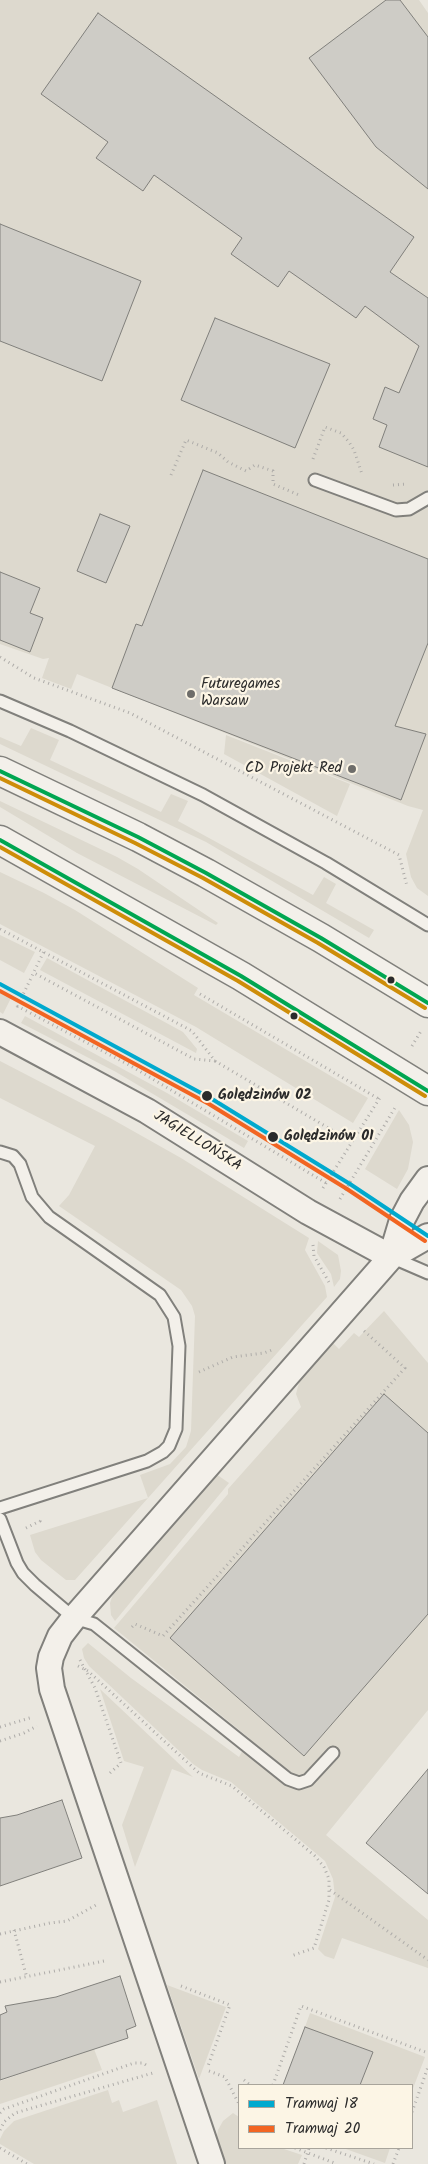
<!DOCTYPE html>
<meta charset="utf-8">
<style>
body{margin:0}
#map{position:relative;width:428px;height:2164px;overflow:hidden;background:#eae7df;font-family:Kalam,sans-serif}
canvas{display:block}
.legend{position:absolute;left:238px;top:2084px;width:175px;height:65px;box-sizing:border-box;background:#fcf5e5;border:1px solid #a8a49b;margin:0;padding:6px 9px;list-style:none;font-size:15px;color:#2b2b2b}
.legend li{display:flex;align-items:center;gap:10px;height:25px}
.legend b{width:25px;border:1px solid #a8a49b}
</style>
<div id="map">
<canvas width="428" height="2164"></canvas>
<ul class="legend">
<li><b style="height:6px;background:#00a9ce"></b>Tramwaj 18</li>
<li><b style="height:6px;background:#f26522"></b>Tramwaj 20</li>
</ul>
</div>
<script>
const ctx = document.querySelector('canvas').getContext('2d');
ctx.lineJoin = 'round';
function fillPath(path, color) {
  ctx.fillStyle = color;
  ctx.fill(path, 'evenodd');
}
function shape(rows) {
  const path = new Path2D();
  for (const r of rows) {
    path.moveTo(r[0], r[1]);
    for (let i = 2; i < r.length; i += 2) path.lineTo(r[i], r[i + 1]);
  }
  return path;
}
function stroke(path, color, width, dash) {
  ctx.strokeStyle = color;
  ctx.lineWidth = width;
  ctx.lineCap = dash ? 'butt' : 'round';
  ctx.setLineDash(dash || []);
  ctx.stroke(path);
}
function label(font, color, halo, rows, align = 'center') {
  ctx.font = font + ' Kalam,sans-serif';
  ctx.lineWidth = 4.5;
  ctx.setLineDash([]);
  ctx.textBaseline = 'middle';
  ctx.strokeStyle = halo;
  ctx.fillStyle = color;
  for (const [text, x, y, turn = 0] of rows) {
    ctx.save();
    ctx.translate(x, y);
    ctx.rotate((+turn || 0) * Math.PI / 180);
    ctx.textAlign = isNaN(turn) ? turn : align;
    if (halo) ctx.strokeText(text, 0, 0);
    ctx.fillText(text, 0, 0);
    ctx.restore();
  }
}
const built = shape([
 [0,0,419,0,428,13,428,896,417,888,411,877,406,854,423,810,408,806,77,674,71,689,42,678,49,658,43,659,0,644],
 [31,728,59,740,50,760,161,812,171,794,188,801,178,821,313,895,324,877,336,884,326,903,374,930,369,938,206,842,0,744,0,737,21,746],
 [226,735,350,784,337,816,224,754],
 [0,801,117,857,138,869,218,923,216,925,77,853,0,807],
 [0,872,44,893,75,910,198,988,194,995,368,1098,353,1123,196,1027,0,924],
 [0,935,35,952,24,973,0,960],
 [47,958,183,1032,197,1049,196,1053,40,970],
 [0,992,11,998,3,1014,0,1012],
 [25,1016,167,1093,248,1141,244,1148,116,1072,21,1023],
 [0,1061,110,1118,181,1158,309,1238,305,1250,325,1286,327,1297,75,1580,66,1580,41,1560,35,1552,30,1535,148,1498,140,1475,170,1464,186,1447,191,1431,195,1316,192,1306,181,1290,59,1206,69,1195,95,1146,0,1098],
 [399,1110,409,1125,413,1142,408,1169,397,1189,365,1169],
 [318,1241,338,1255,341,1271,340,1279,334,1287,331,1274,317,1253],
 [384,1311,428,1363,428,1710,326,1835,428,1920,428,1968,342,1938,334,1959,325,1956,318,1949,335,1897,333,1879,325,1861,231,1782,202,1770,193,1764,89,1666,84,1658,82,1649,88,1643,131,1678,239,1757,249,1738,114,1628,228,1494,228,1489,301,1407,296,1394,300,1379,333,1343,339,1349,354,1333,359,1337],
 [216,1474,229,1483,115,1621,111,1615,110,1603,115,1588],
 [100,1689,193,1777,172,1769,135,1867,122,1825,144,1767,124,1761],
 [167,1985,226,2007,199,2079],
 [310,2013,425,2057,412,2091,412,2085,360,2085,372,2052,305,2027],
 [94,2049,102,2070,0,2104,0,2081],
 [108,2090,112,2103,119,2100,123,2112,157,2100,177,2164,34,2164,0,2144,0,2139,4,2131,14,2121],
 [233,2113,239,2117,239,2148,281,2148,302,2155,298,2164,223,2164,216,2142,218,2130,223,2121],
 [343,2148,390,2148,385,2163]
]);
const building = shape([
 [386,0,400,0,428,37,428,189,376,147,309,58,386,0],
 [98,13,414,237,390,272,428,298,428,467,379,447,387,425,373,419,385,387,399,393,419,346,365,306,356,318,289,271,278,287,231,254,242,238,154,175,143,191,96,158,108,142,41,94,98,13],
 [0,224,141,281,102,381,0,341,0,224],
 [215,318,330,364,295,448,181,400,215,318],
 [203,470,428,559,428,643,395,726,426,734,401,800,112,688,136,624,142,626,203,470],
 [100,514,130,526,106,583,77,571,100,514],
 [0,572,40,588,30,613,43,618,30,652,0,640,0,572],
 [384,1394,428,1433,428,1614,304,1756,170,1638,384,1394],
 [428,1769,428,1894,366,1843,428,1769],
 [62,1800,82,1858,0,1886,0,1818,17,1815,62,1800],
 [120,1976,136,2026,126,2030,128,2038,0,2080,0,2015,7,2012,5,2006,56,1997,120,1976],
 [305,2027,373,2052,360,2085,283,2085,305,2027]
]);
const path = shape([
 [313,459,325,427,341,433,349,442,354,450,362,474],
 [171,475,186,440,218,453,228,462,246,471,255,465,273,471,273,484,299,495],
 [393,485,407,484],
 [0,657,34,678,130,713,399,855,407,886],
 [0,929,192,1031,215,1061,194,1059,34,973],
 [200,994,379,1099],
 [17,1006,131,1066,326,1183],
 [17,1007,44,951],
 [412,1046,421,1031],
 [215,1061,352,1142],
 [323,1188,381,1096],
 [340,1199,396,1106],
 [313,1245,314,1256,330,1284],
 [199,1372,233,1357,264,1353,272,1350],
 [26,1528,40,1521,39,1518],
 [132,1627,135,1624,163,1636,405,1368,362,1329],
 [80,1660,95,1688,121,1763,110,1773],
 [78,1666,88,1671,199,1773,232,1786,315,1856,324,1867,329,1879,329,1900,314,1948,291,1956],
 [0,1727,33,1717],
 [0,1741,24,1733,37,1726],
 [330,1890,428,1960],
 [14,1930,27,1978],
 [0,1934,50,1923,67,1921,96,1905],
 [0,1982,104,1961],
 [181,1986,230,2005,208,2066],
 [209,2071,225,2077,239,2104],
 [244,2080,250,2085],
 [273,2085,301,2006,428,2053],
 [412,2112,428,2067],
 [0,2113,4,2109,134,2063,143,2063,149,2067],
 [0,2130,4,2122,15,2113,153,2073],
 [0,2148,27,2164],
 [295,2148,337,2164],
 [326,2148,374,2164],
 [304,2164,309,2148],
 [393,2164,399,2148]
]);
const service = shape([
 [315,480,396,510,409,509,428,498],
 [0,701,70,731,203,795,326,863,428,925],
 [0,1152,13,1156,20,1164,32,1197,49,1217,160,1295,174,1317,179,1346,176,1429,169,1446,163,1452,147,1461,0,1508],
 [391,1257,428,1273],
 [0,1519,17,1563,23,1573,35,1585,74,1618,94,1624,288,1779,299,1783,308,1780,333,1753]
]);
const minor = shape([
 [0,1032,147,1111,308,1212,391,1257],
 [391,1257,402,1220,412,1201,428,1179],
 [212,2164,52,1689,49,1668,51,1657,60,1636,74,1618,391,1257,428,1236]
]);
const secondary = shape([
 [0,771,138,837,206,873,321,938,428,1003],
 [0,840,241,976,428,1091]
]);
const bus1 = shape([
 [0,771,138,837,206,873,321,938,428,1003],
 [0,840,241,976,428,1091]
]);
const bus2 = shape([
 [0,778,135,843,203,878,318,943,425,1008],
 [0,847,238,981,425,1096]
]);
const tram1 = shape([
 [0,984,212,1099,350,1184,428,1236]
]);
const tram2 = shape([
 [0,991,209,1104,347,1189,425,1241]
]);
const markers = [
 [191,694,5,"#6e6d6a"],
 [352,769,5,"#6e6d6a"],
 [391,980,4.5,"#2b2b2b"],
 [294,1016,4.5,"#2b2b2b"],
 [207,1096,6,"#2b2b2b"],
 [273,1137,6,"#2b2b2b"]
];
const poiNames = [
 ["Futuregames",201,685],
 ["Warsaw",201,702],
 ["CD Projekt Red",342,769,"right"]
];
const stopNames = [
 ["Golędzinów 02",218,1096],
 ["Golędzinów 01",284,1137]
];
const streetNames = [
 ["JAGIELLOŃSKA",197,1142,32]
];
fillPath(built, '#ddd9ce');
fillPath(building, '#ceccc6');
stroke(building, '#81807c', 1);
stroke(service, '#81807c', 15);
stroke(minor, '#81807c', 28);
stroke(secondary, '#81807c', 31);
stroke(path, '#aeaca9', 3, [1, 4]);
stroke(service, '#f3f0ea', 11);
stroke(minor, '#f3f0ea', 24);
stroke(secondary, '#f3f0ea', 28);
stroke(bus1, '#00a651', 4);
stroke(bus2, '#ce8d09', 4);
stroke(tram1, '#00a9ce', 4);
stroke(tram2, '#f26522', 4);
for (const [x, y, r, color] of markers) {
  const dot = new Path2D();
  dot.arc(x, y, r, 0, 2 * Math.PI);
  ctx.fillStyle = color;
  ctx.fill(dot);
  stroke(dot, '#fcf5e5', 2);
}
label('15px', '#2b2b2b', '#fcf5e5', poiNames, 'left');
label('bold 15px', '#2b2b2b', '#fcf5e5', stopNames, 'left');
label('15px', '#2b2b2b', '#fcf5e5', streetNames);
</script>
